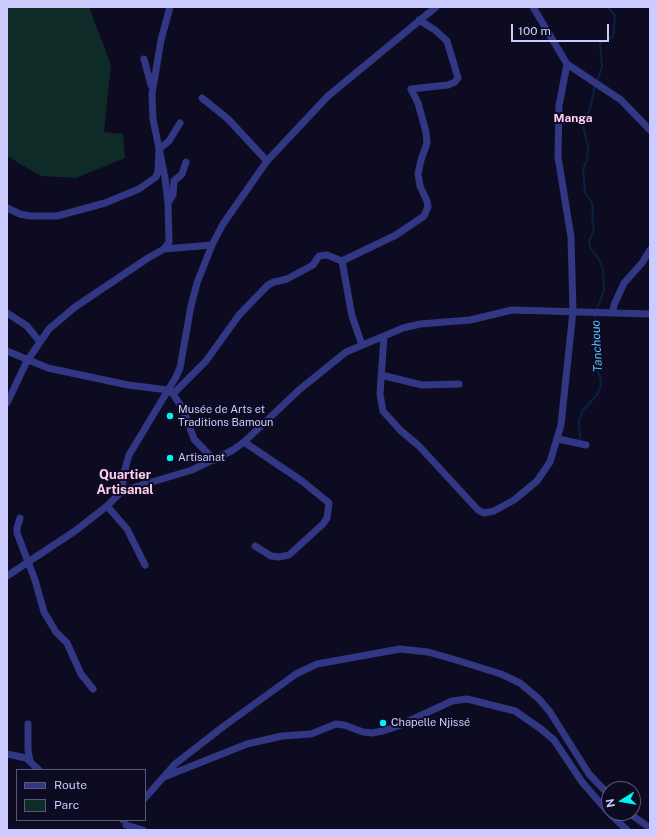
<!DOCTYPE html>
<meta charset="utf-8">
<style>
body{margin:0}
#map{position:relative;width:657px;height:837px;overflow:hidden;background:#0d0b21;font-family:"Public Sans",sans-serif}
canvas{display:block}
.frame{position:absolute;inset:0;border:8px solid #cccbff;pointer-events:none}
.legend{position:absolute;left:16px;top:769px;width:130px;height:52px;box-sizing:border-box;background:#0d0b21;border:1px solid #59587a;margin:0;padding:5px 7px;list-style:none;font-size:12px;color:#cccbff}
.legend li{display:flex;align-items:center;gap:8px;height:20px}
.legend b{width:20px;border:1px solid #59587a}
.north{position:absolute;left:601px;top:781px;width:40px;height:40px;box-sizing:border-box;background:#0d0b21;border:1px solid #59587a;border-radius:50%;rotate:259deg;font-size:11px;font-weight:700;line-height:16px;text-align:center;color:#cccbff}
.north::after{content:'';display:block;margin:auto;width:14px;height:18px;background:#00f4f6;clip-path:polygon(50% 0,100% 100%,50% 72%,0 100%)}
.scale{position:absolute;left:511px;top:24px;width:98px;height:18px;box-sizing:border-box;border:2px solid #cccbff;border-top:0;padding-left:5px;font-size:12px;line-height:14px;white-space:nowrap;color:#cccbff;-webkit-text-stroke:3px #0d0b21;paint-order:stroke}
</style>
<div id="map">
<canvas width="657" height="837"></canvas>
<div class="frame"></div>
<ul class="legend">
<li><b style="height:5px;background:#323784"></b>Route</li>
<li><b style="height:11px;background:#0e2b27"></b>Parc</li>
</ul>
<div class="north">N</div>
<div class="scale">100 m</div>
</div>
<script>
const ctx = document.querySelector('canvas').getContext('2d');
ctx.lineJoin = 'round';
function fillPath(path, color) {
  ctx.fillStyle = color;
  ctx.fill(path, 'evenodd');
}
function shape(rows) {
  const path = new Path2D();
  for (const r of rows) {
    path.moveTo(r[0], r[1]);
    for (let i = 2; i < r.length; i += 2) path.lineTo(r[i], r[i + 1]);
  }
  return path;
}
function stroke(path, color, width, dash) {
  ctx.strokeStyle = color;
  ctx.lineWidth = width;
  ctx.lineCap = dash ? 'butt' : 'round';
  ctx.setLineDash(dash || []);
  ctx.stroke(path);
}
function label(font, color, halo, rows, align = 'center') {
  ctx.font = font + ' "Public Sans",sans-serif';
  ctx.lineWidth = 4;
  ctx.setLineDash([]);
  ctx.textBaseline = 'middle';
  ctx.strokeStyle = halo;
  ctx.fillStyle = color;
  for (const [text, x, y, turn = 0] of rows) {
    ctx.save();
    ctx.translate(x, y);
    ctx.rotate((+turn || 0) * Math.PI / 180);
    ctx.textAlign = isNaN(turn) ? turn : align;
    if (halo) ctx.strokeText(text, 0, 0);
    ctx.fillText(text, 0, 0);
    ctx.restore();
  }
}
const green = shape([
 [7,7,89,7,111,65,104,132,123,134,125,158,76,178,41,176,7,156]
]);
const stream = shape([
 [597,81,602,67,600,43,613,37,615,15,608,7],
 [595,85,591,106,583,126,588,147,587,161,583,169,585,193,591,201,593,208,592,219,594,229,589,242,590,247,599,259,603,270,604,291,596,311],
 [580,439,579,421,583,410,597,395,601,385,600,377,596,366,595,315]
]);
const minor = shape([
 [533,7,567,64,621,100,650,130],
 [144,59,151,85],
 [202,98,228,119,267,161],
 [168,203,173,195,174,181,182,174,186,162],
 [7,208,20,214,30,216,57,216,105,203,139,189,156,177,158,171,159,149,169,141,180,123],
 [164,249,212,245],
 [613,311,614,305,624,283,642,263,650,250],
 [7,313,27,326,40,342],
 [384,336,380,394,383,411,400,430,419,446,478,510,484,513,494,511,514,500,537,481,550,462,561,425,573,311,571,237,558,157,559,106,567,64],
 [362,345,352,316,342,261,396,235,424,216,428,207,427,201,420,186,418,174,421,160,427,143,426,132,418,103,411,89,448,85,455,82,458,78,447,41,435,30,419,20],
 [7,351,48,368,128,385,168,390,173,394,183,409,194,439,214,460],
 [381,375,422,385,459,384],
 [173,394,206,361,239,315,268,285,274,282,287,279,313,265,319,256,327,255,342,261],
 [7,403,27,361,49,329,75,307,148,258,164,249,169,242,168,203,165,178,153,119,152,94,161,40,170,7],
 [558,439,586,445],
 [244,442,302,481,329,503,327,518,323,524,289,555,279,557,271,556,255,546],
 [122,491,192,470,233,450,244,442,299,390,346,352,403,328,420,324,470,320,512,310,650,314],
 [107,506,127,529,145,565],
 [20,518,17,528,17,533,35,580,44,612,56,632,67,643,81,674,93,689],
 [7,576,75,531,107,506,122,491,124,473,129,455,176,377,180,368,191,306,197,283,212,245,223,224,267,161,328,96,436,7],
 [28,724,28,750,30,761],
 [7,754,26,758,39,770],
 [164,777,247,744,282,736,311,734,336,724,344,725,363,732,372,733,383,731,398,726,452,701,467,699,515,711,541,729,554,740,582,782,609,813],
 [145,798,175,764,224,726,296,674,317,664,400,649,428,652,456,660,501,674,520,683,539,699,550,712,589,774,609,795],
 [609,813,627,830],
 [629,813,650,828],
 [123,820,125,820],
 [126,825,143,830]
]);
const markers = [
 [170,416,4,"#00f4f6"],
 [170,458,4,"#00f4f6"],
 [383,723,4,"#00f4f6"]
];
const poiNames = [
 ["Musée de Arts et",178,410],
 ["Traditions Bamoun",178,423],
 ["Artisanat",178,458],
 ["Chapelle Njissé",391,723]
];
const neighbourhoodNames = [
 ["Manga",573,118]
];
const waterNames = [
 ["Tanchouo",597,346,-93]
];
const quarterNames = [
 ["Quartier",125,475],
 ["Artisanal",125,490]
];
fillPath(green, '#0e2b27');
stroke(stream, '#072344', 2);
stroke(minor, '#323784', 7);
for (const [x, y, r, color] of markers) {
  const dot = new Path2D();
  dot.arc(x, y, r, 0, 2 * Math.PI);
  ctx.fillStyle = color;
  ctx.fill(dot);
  stroke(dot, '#0d0b21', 1.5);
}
label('11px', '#cccbff', '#0d0b21', poiNames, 'left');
label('bold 12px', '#ffcdf1', '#0d0b21', neighbourhoodNames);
label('italic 12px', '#59c1ff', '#0d0b21', waterNames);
label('bold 13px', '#ffcdf1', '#0d0b21', quarterNames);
</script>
